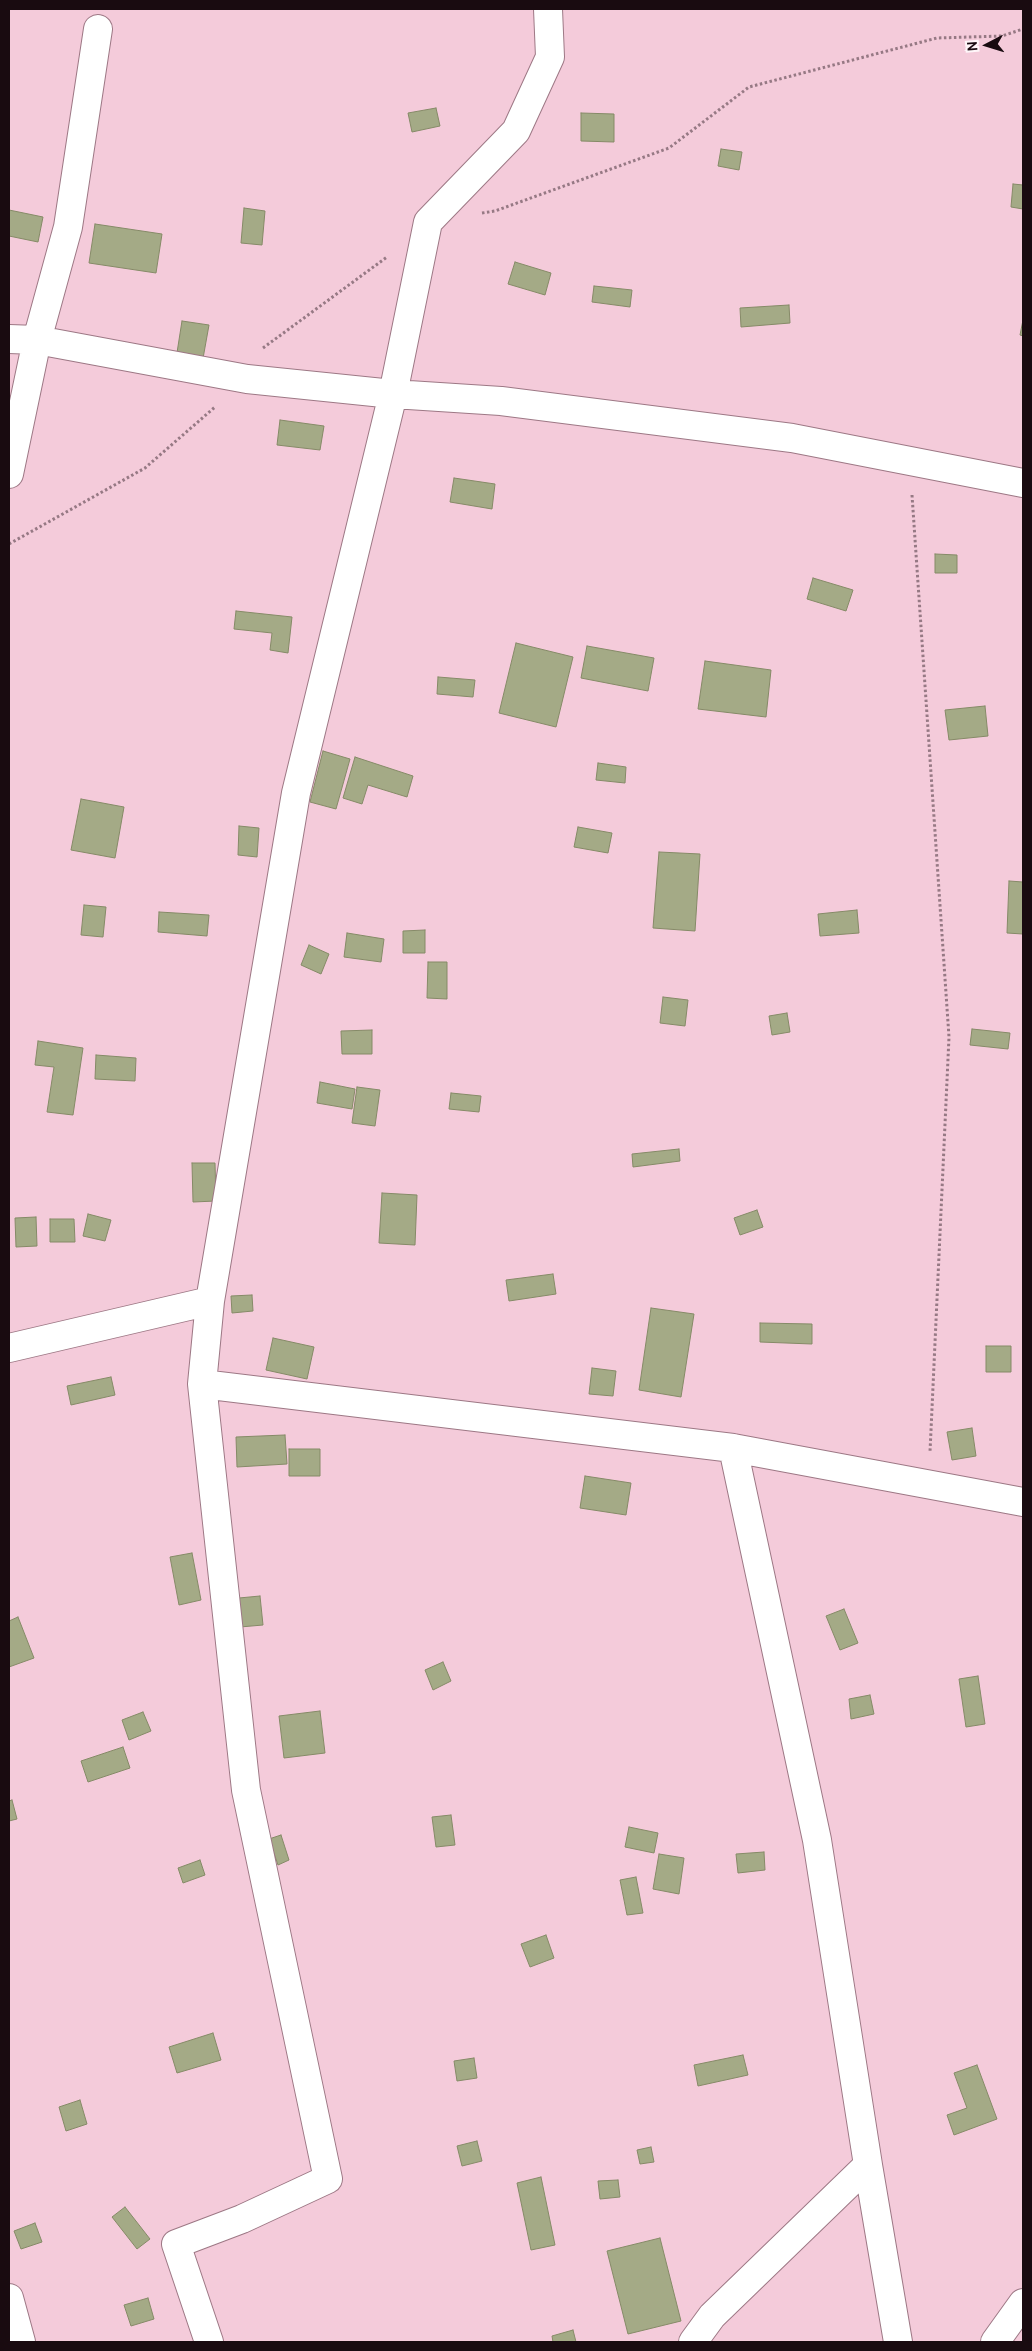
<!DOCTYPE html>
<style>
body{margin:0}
#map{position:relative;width:1032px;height:2351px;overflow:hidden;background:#f4cbda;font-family:Cabin,sans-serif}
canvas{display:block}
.frame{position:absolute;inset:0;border:10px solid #190b10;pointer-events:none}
.north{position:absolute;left:962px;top:20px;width:50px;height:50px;-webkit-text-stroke:4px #fff6f9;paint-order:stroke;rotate:265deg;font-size:14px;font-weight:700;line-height:20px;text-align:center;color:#190b10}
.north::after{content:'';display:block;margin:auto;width:18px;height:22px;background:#190b10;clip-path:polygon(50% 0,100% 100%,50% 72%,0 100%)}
</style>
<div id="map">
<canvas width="1032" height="2351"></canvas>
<div class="frame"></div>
<div class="north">N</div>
</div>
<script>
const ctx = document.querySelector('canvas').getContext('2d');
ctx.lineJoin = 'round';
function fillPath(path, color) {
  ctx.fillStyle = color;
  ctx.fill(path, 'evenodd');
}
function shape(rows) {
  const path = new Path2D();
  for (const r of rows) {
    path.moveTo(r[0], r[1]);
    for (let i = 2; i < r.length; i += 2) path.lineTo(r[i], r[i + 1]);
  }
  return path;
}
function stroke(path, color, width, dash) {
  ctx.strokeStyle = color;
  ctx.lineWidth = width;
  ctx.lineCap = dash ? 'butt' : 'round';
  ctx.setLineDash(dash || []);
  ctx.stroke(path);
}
const building = shape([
 [436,108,440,126,412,132,408,113,436,108],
 [581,113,614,114,614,142,581,141,581,113],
 [721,149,742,152,739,170,718,166,721,149],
 [1013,184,1023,185,1023,209,1011,207,1013,184],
 [244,208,265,211,262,245,241,243,244,208],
 [9,210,43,217,38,242,9,236,9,210],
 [95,224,162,234,156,273,89,263,95,224],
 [515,262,551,273,545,295,508,284,515,262],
 [594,286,632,290,630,307,592,302,594,286],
 [789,305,790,323,741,327,740,308,789,305],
 [1023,320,1023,336,1020,335,1023,320],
 [182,321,209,325,202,364,176,359,182,321],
 [280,420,324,426,320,450,277,445,280,420],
 [454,478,495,484,492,509,450,502,454,478],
 [935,554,957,555,957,573,935,573,935,554],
 [813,578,853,590,846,611,807,599,813,578],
 [236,611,292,617,288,653,270,650,272,633,234,629,236,611],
 [516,643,573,657,556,727,499,713,516,643],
 [587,646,654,658,648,691,581,678,587,646],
 [705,661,771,670,766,717,698,709,705,661],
 [438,677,475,680,473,697,437,694,438,677],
 [985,706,988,736,949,740,945,710,985,706],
 [323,751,350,759,336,809,310,802,323,751],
 [355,757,413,776,407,797,368,785,362,804,343,798,355,757],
 [598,763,626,767,625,783,596,780,598,763],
 [81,799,124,807,115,858,71,850,81,799],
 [239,826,259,828,257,857,238,855,239,826],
 [578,827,612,833,608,853,574,847,578,827],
 [659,852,700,854,695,931,653,928,659,852],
 [1009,881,1023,882,1023,934,1007,933,1009,881],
 [84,905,106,907,103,937,81,935,84,905],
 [857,910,859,933,820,936,818,914,857,910],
 [159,912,209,915,207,936,158,932,159,912],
 [425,930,425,953,403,953,403,931,425,930],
 [347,933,384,939,381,962,344,957,347,933],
 [309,945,329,954,321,974,301,965,309,945],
 [428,962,447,962,447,999,427,998,428,962],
 [663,997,688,1000,685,1026,660,1023,663,997],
 [787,1013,790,1032,772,1035,769,1016,787,1013],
 [972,1029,1010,1033,1008,1049,970,1045,972,1029],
 [372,1030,372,1054,342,1054,341,1031,372,1030],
 [38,1041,83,1048,73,1115,47,1112,54,1067,35,1065,38,1041],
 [96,1055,136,1058,135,1081,95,1079,96,1055],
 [320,1082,355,1089,352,1109,317,1103,320,1082],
 [357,1087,380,1090,375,1126,352,1123,357,1087],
 [451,1093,481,1096,479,1112,449,1109,451,1093],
 [679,1149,680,1161,633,1167,632,1154,679,1149],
 [192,1163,215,1163,216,1201,193,1202,192,1163],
 [382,1193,417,1195,415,1245,379,1243,382,1193],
 [757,1210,763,1227,740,1235,734,1218,757,1210],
 [88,1214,111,1220,105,1241,83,1236,88,1214],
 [36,1217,37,1246,16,1247,15,1218,36,1217],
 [50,1219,74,1219,75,1242,50,1242,50,1219],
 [553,1274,556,1294,509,1301,506,1280,553,1274],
 [252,1295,253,1311,232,1313,231,1296,252,1295],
 [651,1308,694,1314,681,1397,639,1390,651,1308],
 [760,1323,812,1324,812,1344,760,1342,760,1323],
 [273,1338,314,1347,307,1379,266,1370,273,1338],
 [986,1346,1011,1346,1011,1372,986,1372,986,1346],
 [592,1368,616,1371,613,1396,589,1394,592,1368],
 [111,1377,115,1395,71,1405,67,1386,111,1377],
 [972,1428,976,1456,952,1460,947,1432,972,1428],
 [285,1435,287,1464,237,1467,236,1437,285,1435],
 [289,1449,320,1449,320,1476,289,1476,289,1449],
 [585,1476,631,1483,626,1515,580,1508,585,1476],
 [192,1553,201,1600,179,1605,170,1557,192,1553],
 [260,1596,263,1625,240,1627,239,1598,260,1596],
 [844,1609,858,1643,840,1650,826,1616,844,1609],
 [18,1617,34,1658,9,1667,9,1621,18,1617],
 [443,1662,451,1681,433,1690,425,1670,443,1662],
 [978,1676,985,1724,966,1727,959,1679,978,1676],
 [870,1695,874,1714,851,1719,849,1699,870,1695],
 [320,1711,325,1753,284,1758,279,1716,320,1711],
 [143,1712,151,1731,129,1740,122,1720,143,1712],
 [123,1747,130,1768,88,1782,81,1761,123,1747],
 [12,1800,17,1819,9,1821,9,1801,12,1800],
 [451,1815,455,1845,436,1847,432,1817,451,1815],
 [629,1827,658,1833,654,1853,625,1847,629,1827],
 [281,1835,289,1860,278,1865,269,1839,281,1835],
 [764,1852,765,1870,738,1873,736,1854,764,1852],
 [659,1854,684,1858,679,1894,653,1889,659,1854],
 [200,1860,205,1875,183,1883,178,1868,200,1860],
 [636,1877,643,1913,627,1915,620,1880,636,1877],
 [546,1935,554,1958,530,1967,521,1944,546,1935],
 [213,2033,221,2060,177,2073,169,2047,213,2033],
 [743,2055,748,2075,698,2086,694,2065,743,2055],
 [474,2058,477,2078,457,2081,454,2061,474,2058],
 [977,2065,997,2119,954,2135,947,2115,967,2108,954,2073,977,2065],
 [80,2100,87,2124,66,2131,59,2107,80,2100],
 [477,2141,482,2161,462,2166,457,2146,477,2141],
 [651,2147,654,2162,640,2164,637,2150,651,2147],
 [541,2177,555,2245,531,2250,517,2183,541,2177],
 [618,2180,620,2197,600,2199,598,2181,618,2180],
 [125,2207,150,2239,137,2249,112,2217,125,2207],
 [35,2223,42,2242,21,2249,14,2231,35,2223],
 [660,2238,681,2321,628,2334,607,2251,660,2238],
 [148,2298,154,2319,131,2326,124,2305,148,2298],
 [573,2330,576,2342,553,2342,552,2336,573,2330]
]);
const path = shape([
 [482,213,495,211,669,148,749,87,937,38,1002,36,1023,29],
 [263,348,387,257],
 [912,495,949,1037,930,1452],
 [9,544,145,468,215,407]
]);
const minor = shape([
 [9,339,37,340,247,379,393,394,501,401,792,438,1023,483],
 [9,474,37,340,68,227,98,29],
 [210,1301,296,793,393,394,428,222,516,131,550,57,548,9],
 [9,1348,210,1301,202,1384,733,1448],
 [202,1384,246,1790,328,2179,242,2219,176,2244,209,2342],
 [868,2165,817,1840,733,1448,1023,1502],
 [9,2298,21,2342],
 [693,2342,712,2316,868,2165,898,2342],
 [995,2342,1023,2303]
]);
fillPath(building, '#a4aa86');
stroke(building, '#858a67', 1);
stroke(minor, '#9d7885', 30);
stroke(path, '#967984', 3, [2.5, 2.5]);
stroke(minor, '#fff', 28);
</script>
